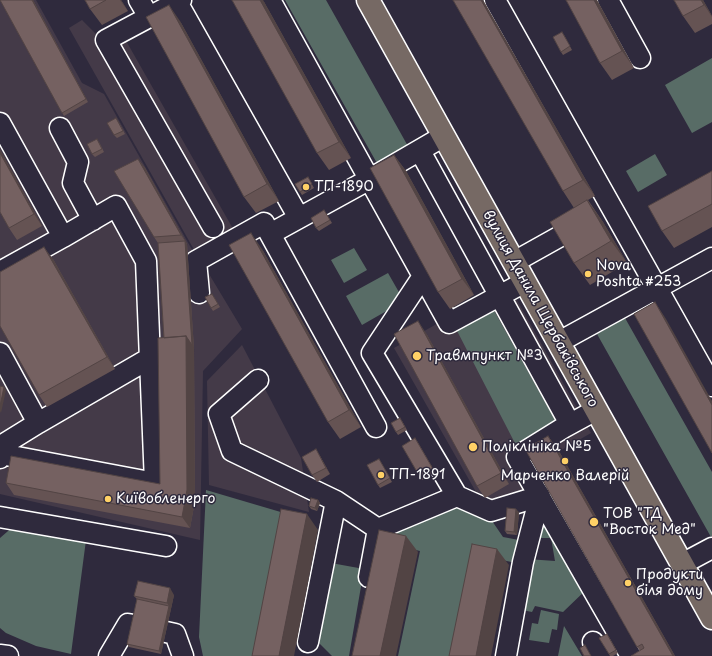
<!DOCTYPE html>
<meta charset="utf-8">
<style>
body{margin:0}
canvas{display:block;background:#2f2a3d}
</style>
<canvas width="712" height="656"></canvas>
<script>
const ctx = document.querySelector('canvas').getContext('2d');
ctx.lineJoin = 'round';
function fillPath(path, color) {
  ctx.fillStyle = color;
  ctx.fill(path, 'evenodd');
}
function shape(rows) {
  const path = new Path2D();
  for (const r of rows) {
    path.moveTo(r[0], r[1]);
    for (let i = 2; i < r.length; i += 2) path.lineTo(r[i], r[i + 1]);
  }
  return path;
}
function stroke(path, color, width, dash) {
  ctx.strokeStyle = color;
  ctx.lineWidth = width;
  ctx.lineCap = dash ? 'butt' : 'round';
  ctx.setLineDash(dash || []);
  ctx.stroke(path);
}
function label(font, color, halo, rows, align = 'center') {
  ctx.font = font + ' "Playpen Sans",sans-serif';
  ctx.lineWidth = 3;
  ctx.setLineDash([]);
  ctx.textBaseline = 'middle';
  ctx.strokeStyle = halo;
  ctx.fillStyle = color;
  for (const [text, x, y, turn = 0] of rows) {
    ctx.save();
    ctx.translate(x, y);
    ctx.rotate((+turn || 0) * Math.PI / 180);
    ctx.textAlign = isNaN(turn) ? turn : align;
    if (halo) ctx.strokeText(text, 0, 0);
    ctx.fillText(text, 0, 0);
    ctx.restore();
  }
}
const built = shape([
 [0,0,36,0,82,83,104,94,195,255,200,259,242,329,203,371,200,540,0,494],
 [82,20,97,35,117,25,236,234,197,255,69,28],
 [508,284,591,433,523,472,533,489,484,506,394,348],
 [242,345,301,458,309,512,209,485,207,381]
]);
const green = shape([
 [285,0,326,0,409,148,378,165],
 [712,58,712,122,692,133,665,85],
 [655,154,667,175,638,192,626,171],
 [354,248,367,270,344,283,331,260],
 [388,273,404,301,362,325,346,296],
 [491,305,559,427,519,451,454,325],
 [625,318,712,472,712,536,711,537,597,334],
 [206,490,284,513,259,656,203,656,199,637],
 [456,502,488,515,503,537,519,540,516,563,479,555,459,656,398,656,420,551,390,544,392,528],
 [552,524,589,587,563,612,535,606,532,612,517,609,527,559,555,561,551,538,533,538,536,525],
 [15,525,86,540,71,654,36,646,6,633,0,628,0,538],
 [331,563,364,569,349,656,332,656,314,638],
 [541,610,559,614,557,630,552,629,549,643,529,640,532,623,538,624],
 [564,626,582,656,558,656]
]);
const minor = shape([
 [139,0,149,17],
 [181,0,106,40,213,227],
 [270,0,449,323,525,282],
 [495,0,712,386],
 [608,0,640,58],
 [177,2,299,218],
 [0,123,63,237,0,272],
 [60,128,78,162,73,183,93,220],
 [420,151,570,424],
 [270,234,370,179,444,136],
 [514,262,582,224],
 [423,276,372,353,457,496,491,511,540,496],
 [199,293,196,261,264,223,376,427],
 [559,342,712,258],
 [0,353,38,423],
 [258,380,219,414,232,451,336,501,378,529,457,496],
 [526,451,563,428,596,410],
 [1,454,155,483,146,261,116,206,63,237],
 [517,457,631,656],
 [0,458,4,444,38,423,150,358],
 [0,517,166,546],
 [682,564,712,548],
 [369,577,378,529],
 [166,632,175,634,183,656],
 [308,642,336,501],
 [593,642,600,656],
 [0,655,8,656],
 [109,656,128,624,134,625],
 [506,656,523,562,540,496,536,490]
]);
const major = shape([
 [368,0,712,618]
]);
const wall = shape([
 [0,0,33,0,88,102,64,116],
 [85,0,121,0,128,11,102,25,90,9],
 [263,0,351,158,329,170,317,153],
 [483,0,595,196,588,200,603,222,627,263,590,285,574,263,574,208,563,191],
 [597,0,634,68,612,80,600,63],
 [703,0,712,16,712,24,695,33,683,16],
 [180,21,279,201,256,213,244,197],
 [564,35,572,50,563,55,561,52],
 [118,121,125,134,117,138,114,135],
 [99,142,104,152,95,157,92,154],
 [0,150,42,226,17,240,9,228,0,212],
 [394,155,406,171,474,295,450,309,438,292],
 [138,159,145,168,187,244,194,348,195,501,190,528,14,495,6,483,160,484,164,338,158,243,154,237],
 [712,171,712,227,674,248,662,231],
 [308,177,314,188,302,195,295,184],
 [324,210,332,223,319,231,316,228],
 [262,249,361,427,340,439,328,422],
 [53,259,115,369,47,407,39,395],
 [212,294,220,307,213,311,211,308],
 [426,333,509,484,485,498,477,486],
 [402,421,407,430,398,435,396,432],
 [548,436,560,453,675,656,631,656,640,651,637,647],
 [417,441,435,472,422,480,420,477],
 [316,449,320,456,330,474,317,482,312,475],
 [379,459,392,482,380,488,378,485],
 [318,500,320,503,317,511,311,509,309,506],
 [519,512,517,535,507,534,505,531],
 [174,595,161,654,129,647,127,644,137,599,134,596],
 [609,637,618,653,613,656,610,656,599,638]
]);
const shadedWall = shape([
 [32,0,33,0,88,102,86,99],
 [120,0,121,0,128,11],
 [260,0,263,0,351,158,339,142],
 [481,0,483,0,595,196,583,180],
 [594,0,597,0,634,68,622,51],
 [701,0,703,0,712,16,712,17],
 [169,5,180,21,279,201,267,184],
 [0,150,42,226,34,214,0,153],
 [394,155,406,171,474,295,462,279],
 [138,159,145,168,187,244,194,348,195,501,190,528,182,517,185,241,181,235],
 [587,200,603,222,627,263,611,241],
 [251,233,262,249,361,427,349,410],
 [44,247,53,259,115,369,107,357],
 [655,302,666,319,712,401,712,405],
 [418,321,426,333,509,484,501,473],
 [4,387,6,390,1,413,0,411,0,406],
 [548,436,560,453,675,656,673,656],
 [316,449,320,456,330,474,326,468],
 [318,500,320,503,317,511,315,508],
 [516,509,519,512,517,535,514,532],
 [307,514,318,530,294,656,279,656],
 [406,536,418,552,396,656,380,656],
 [497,549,509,565,491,656,476,656],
 [170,588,174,595,171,609,167,603],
 [169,606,171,609,161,654,159,651]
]);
const building = shape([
 [0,0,32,0,86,99,62,113,0,0],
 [85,0,106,0,90,9,85,0],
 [232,0,260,0,339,142,317,153,232,0],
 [453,0,481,0,583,180,563,191,453,0],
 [566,0,594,0,622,51,600,63,566,0],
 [674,0,701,0,704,5,683,16,674,0],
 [169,5,267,184,244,197,146,17,169,5],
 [562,32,570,46,561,52,553,37,562,32],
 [116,118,123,131,114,135,107,123,116,118],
 [97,139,102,149,92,154,87,144,97,139],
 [0,153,34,214,9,228,0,212,0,153],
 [394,155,462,279,438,292,370,168,394,155],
 [138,159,181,235,154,237,114,171,138,159],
 [712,171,712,204,662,231,648,206,712,171],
 [308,177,312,184,300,192,295,184,308,177],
 [587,200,611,241,574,263,550,222,587,200],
 [324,210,330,220,316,228,311,218,324,210],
 [251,233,349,410,328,422,229,245,251,233],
 [185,241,192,345,186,336,164,338,158,243,185,241],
 [44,247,107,357,39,395,0,326,0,272,44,247],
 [212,294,218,304,211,308,205,297,212,294],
 [655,302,712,405,712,453,634,314,655,302],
 [418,321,501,473,477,486,394,334,418,321],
 [186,336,187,490,182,517,6,483,11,456,160,484,158,338,186,336],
 [0,386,4,387,0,406,0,386],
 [400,418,405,427,396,432,391,423,400,418],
 [548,436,673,656,631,656,644,648,642,644,637,647,525,449,548,436],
 [415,438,433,469,420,477,402,446,415,438],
 [316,449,326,468,312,475,302,457,316,449],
 [379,459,390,478,378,485,367,465,379,459],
 [311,498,318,500,315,508,309,506,311,498],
 [507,508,516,509,514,532,505,531,507,508],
 [281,509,307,514,279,656,252,656,281,509],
 [379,530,406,536,380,656,352,656,379,530],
 [472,544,497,549,476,656,449,656,472,544],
 [138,581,170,588,167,603,134,596,138,581],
 [137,599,169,606,159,651,127,644,137,599],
 [607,634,616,650,609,654,599,638,607,634],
 [585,645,591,656,584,656,580,648,585,645]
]);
const markers = [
 [306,187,4,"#ffd166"],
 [588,274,4,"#ffd166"],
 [417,356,5,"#ffd166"],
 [473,447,5,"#ffd166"],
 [565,461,4,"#ffd166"],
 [381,475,4,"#ffd166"],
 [108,499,4,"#ffd166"],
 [594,522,5,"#ffd166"],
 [628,583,4,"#ffd166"]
];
const poiNames = [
 ["ТП-1890",314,187],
 ["Nova",596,266],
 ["Poshta #253",596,282],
 ["Травмпункт №3",426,356],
 ["Поліклініка №5",482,447],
 ["ТП-1891",389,475],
 ["Марченко Валерій",565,476,"center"],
 ["Київобленерго",116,499],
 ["ТОВ \"ТД",603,514],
 ["\"Восток Мед\"",603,530],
 ["Продукти",636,575],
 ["біля дому",636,591]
];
const streetNames = [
 ["вулиця Данила Щербаківського",540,309,61]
];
fillPath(built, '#443a48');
fillPath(green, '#586c66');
stroke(minor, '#fff', 23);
stroke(major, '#fff', 25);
stroke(minor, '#2f2a3d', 20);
stroke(major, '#766964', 22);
fillPath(wall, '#655353');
fillPath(shadedWall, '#524444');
fillPath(building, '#756161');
stroke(building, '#524444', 1);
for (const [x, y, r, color] of markers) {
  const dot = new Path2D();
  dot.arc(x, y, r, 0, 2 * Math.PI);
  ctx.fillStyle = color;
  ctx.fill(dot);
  stroke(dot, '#2f2a3d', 1.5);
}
label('14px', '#fff', '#2f2a3d', poiNames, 'left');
label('14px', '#fff', '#2f2a3d', streetNames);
</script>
